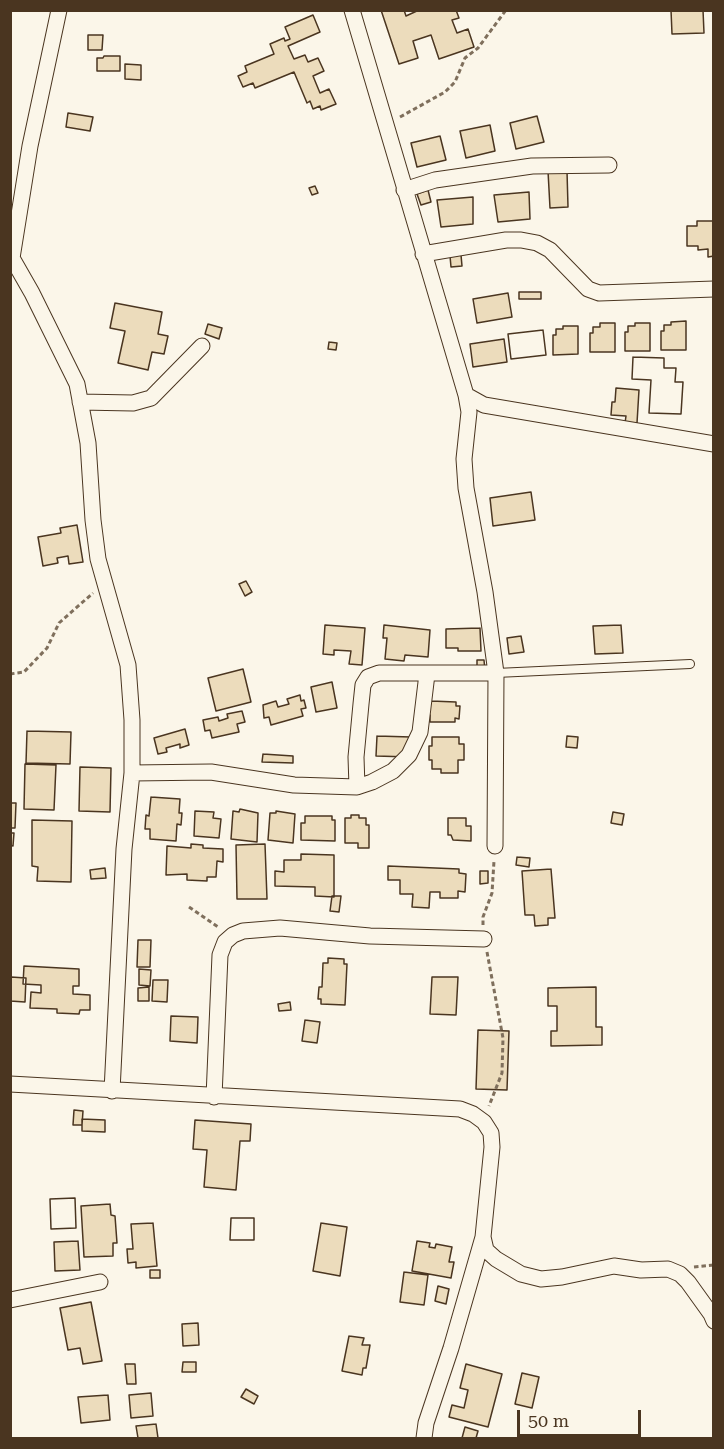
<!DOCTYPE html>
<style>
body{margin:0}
#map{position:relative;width:724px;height:1449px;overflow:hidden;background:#fbf6e9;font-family:"Roboto Serif",serif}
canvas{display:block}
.frame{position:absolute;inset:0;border:12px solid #4a3520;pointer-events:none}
.scale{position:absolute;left:517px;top:1410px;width:124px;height:27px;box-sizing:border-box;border:3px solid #4a3520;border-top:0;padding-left:8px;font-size:18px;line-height:21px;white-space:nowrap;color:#4a3520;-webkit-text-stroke:4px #fbf6e9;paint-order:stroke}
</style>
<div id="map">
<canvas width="724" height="1449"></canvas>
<div class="frame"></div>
<div class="scale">50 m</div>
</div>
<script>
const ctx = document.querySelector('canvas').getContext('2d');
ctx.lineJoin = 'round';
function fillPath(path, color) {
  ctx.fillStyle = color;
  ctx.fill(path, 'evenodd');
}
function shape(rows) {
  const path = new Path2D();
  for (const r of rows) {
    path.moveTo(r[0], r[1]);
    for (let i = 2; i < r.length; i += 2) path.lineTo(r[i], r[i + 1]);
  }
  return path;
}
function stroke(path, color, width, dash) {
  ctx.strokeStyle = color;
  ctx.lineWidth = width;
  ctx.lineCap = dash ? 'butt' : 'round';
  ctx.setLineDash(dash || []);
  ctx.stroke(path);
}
const building = shape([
 [381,10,404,10,406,16,419,10,456,10,459,18,452,20,457,33,468,29,474,47,439,59,431,35,413,41,418,58,399,64,381,10],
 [671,10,703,10,704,33,672,34,671,10],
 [313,15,320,32,288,46,294,59,305,55,308,62,318,58,324,71,313,76,320,93,329,89,336,104,321,110,320,106,313,109,310,101,307,103,294,72,255,88,253,83,243,87,238,76,247,72,245,66,274,54,270,44,284,38,285,41,290,39,285,27,313,15],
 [88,35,103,35,102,50,88,50,88,35],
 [104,56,120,56,120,71,97,71,97,58,103,58,104,56],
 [125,64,141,65,141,80,125,79,125,64],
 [68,113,93,117,90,131,66,127,68,113],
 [537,116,544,142,516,149,510,123,537,116],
 [490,125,495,151,466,158,460,131,490,125],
 [440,136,446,160,417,167,411,143,440,136],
 [548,171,567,171,568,207,550,208,548,171],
 [315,186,318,193,312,195,309,188,315,186],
 [428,190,431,202,421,205,417,194,428,190],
 [529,192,530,219,498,222,494,195,529,192],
 [473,197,473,224,441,227,437,200,473,197],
 [697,221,714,221,714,256,708,257,708,249,698,250,698,246,687,246,687,226,697,226,697,221],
 [461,255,462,266,451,267,450,256,461,255],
 [519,292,541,292,541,299,519,299,519,292],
 [508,293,512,317,477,323,473,299,508,293],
 [115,303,162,312,158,334,168,336,164,354,152,352,148,370,118,363,125,331,110,328,115,303],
 [686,321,686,350,661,350,661,331,664,331,664,325,671,325,671,322,686,321],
 [600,323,615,323,615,352,590,352,590,333,593,333,593,327,600,327,600,323],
 [635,323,650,323,650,351,625,351,625,332,628,332,628,326,635,326,635,323],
 [208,324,222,328,219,339,205,334,208,324],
 [563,326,578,326,578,354,553,355,553,335,556,335,556,329,563,329,563,326],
 [543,330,546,355,511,359,508,334,543,330],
 [543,330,546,355,511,359,508,334,543,330],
 [504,339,507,362,473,367,470,344,504,339],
 [329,342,337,343,336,350,328,349,329,342],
 [633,357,664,358,664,368,676,368,675,382,683,382,681,414,649,413,651,380,632,379,633,357],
 [633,357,664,358,664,368,676,368,675,382,683,382,681,414,649,413,651,380,632,379,633,357],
 [616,388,639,390,637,423,625,423,626,416,611,415,612,402,615,402,616,388],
 [531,492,535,520,493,526,490,498,531,492],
 [77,525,83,562,69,564,68,556,57,558,58,563,43,566,38,537,61,533,60,528,77,525],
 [246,581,252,592,245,596,239,584,246,581],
 [325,625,365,628,362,665,349,664,351,651,334,650,334,655,323,654,325,625],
 [384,625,430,630,428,657,405,655,404,661,385,659,387,638,383,638,384,625],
 [621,625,623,653,595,654,593,626,621,625],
 [480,628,481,651,458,651,458,648,446,648,446,629,480,628],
 [521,636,524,652,509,654,507,638,521,636],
 [477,660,484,660,485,671,477,671,477,660],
 [243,669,251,702,216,711,208,678,243,669],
 [332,682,337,708,316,712,311,687,332,682],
 [300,695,301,701,304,700,306,708,301,709,303,716,271,725,269,717,264,718,263,705,276,701,278,707,289,704,287,699,300,695],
 [431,701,456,702,456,706,460,706,459,719,455,718,455,722,430,722,430,715,428,715,431,701],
 [242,711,245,722,237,724,239,732,212,738,210,730,205,731,203,720,218,717,219,721,228,718,227,714,242,711],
 [185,729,189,745,180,748,180,744,166,748,167,752,158,754,154,738,185,729],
 [27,731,71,732,70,764,26,763,27,731],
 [377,736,411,737,410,757,376,756,377,736],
 [567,736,578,737,577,748,566,747,567,736],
 [432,737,459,737,459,744,464,744,464,760,458,760,458,773,441,773,441,769,432,769,432,760,429,760,429,746,432,746,432,737],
 [263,754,293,756,293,763,262,762,263,754],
 [25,764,56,765,54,810,24,809,25,764],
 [80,767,111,768,110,812,79,811,80,767],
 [151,797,180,799,179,813,182,813,181,825,177,824,176,841,150,839,150,829,145,829,146,815,149,816,151,797],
 [10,803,16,803,15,828,10,828,10,803],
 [240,809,258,813,257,842,231,839,233,811,239,812,240,809],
 [195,811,214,812,213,818,221,819,219,838,194,836,195,811],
 [276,811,295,814,293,843,268,840,270,813,276,813,276,811],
 [613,812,624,814,622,825,611,823,613,812],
 [351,815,359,815,359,818,366,818,366,825,369,825,369,848,358,848,358,843,345,843,345,818,351,818,351,815],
 [305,816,332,816,332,820,335,820,335,841,301,840,301,823,305,823,305,816],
 [448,818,466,818,466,826,471,826,471,841,453,840,451,835,448,835,448,818],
 [32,820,72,821,71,882,37,881,38,867,32,866,32,820],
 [10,833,14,833,13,846,10,845,10,833],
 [191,844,203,845,203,848,223,849,223,862,217,861,216,877,207,877,207,881,187,880,187,874,166,875,167,846,191,848,191,844],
 [265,844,267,899,237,899,236,845,265,844],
 [301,854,334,855,334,897,315,896,315,887,275,886,275,871,284,872,284,860,301,860,301,854],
 [517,857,530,858,529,867,516,865,517,857],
 [388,866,459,869,459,873,466,874,465,892,458,891,458,898,440,898,440,892,430,892,429,908,412,907,413,894,400,894,400,880,388,880,388,866],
 [105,868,106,878,91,879,90,870,105,868],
 [551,869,555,918,548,918,548,925,535,926,534,915,525,915,522,871,551,869],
 [480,871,488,871,488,883,480,884,480,871],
 [332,896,341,896,339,912,330,911,332,896],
 [138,940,151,940,150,967,137,967,138,940],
 [328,958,344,959,344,964,347,964,345,1005,321,1004,321,999,318,999,319,987,322,987,323,963,328,963,328,958],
 [24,966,79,969,79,986,73,986,73,994,90,995,90,1010,80,1010,79,1014,57,1013,57,1009,30,1008,31,992,41,993,41,985,23,984,24,966],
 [139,969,151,970,150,986,139,985,139,969],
 [11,977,26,978,25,1002,10,1001,11,977],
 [432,977,458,977,456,1015,430,1014,432,977],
 [153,980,168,980,167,1002,152,1001,153,980],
 [149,987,149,1001,138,1001,138,988,149,987],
 [596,987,596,1027,602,1027,602,1045,551,1046,551,1031,557,1031,557,1006,548,1006,548,988,596,987],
 [290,1002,291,1010,279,1011,278,1004,290,1002],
 [171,1016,198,1017,197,1043,170,1041,171,1016],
 [305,1020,320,1022,317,1043,302,1041,305,1020],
 [478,1030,509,1031,507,1090,476,1089,478,1030],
 [74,1110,83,1111,82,1125,73,1125,74,1110],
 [82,1119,105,1120,105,1132,82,1131,82,1119],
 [195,1120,251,1124,250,1141,240,1141,236,1190,204,1187,207,1150,193,1149,195,1120],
 [75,1198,76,1228,51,1229,50,1199,75,1198],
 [75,1198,76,1228,51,1229,50,1199,75,1198],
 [110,1204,111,1215,115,1216,117,1243,113,1243,113,1256,84,1257,81,1206,110,1204],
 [231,1218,254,1218,254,1240,230,1240,231,1218],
 [231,1218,254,1218,254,1240,230,1240,231,1218],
 [153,1223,157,1266,136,1268,136,1262,128,1263,127,1249,133,1249,131,1224,153,1223],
 [321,1223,347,1227,340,1276,313,1271,321,1223],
 [78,1241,80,1270,55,1271,54,1242,78,1241],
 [417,1241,430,1243,429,1247,435,1248,436,1244,452,1247,449,1262,454,1262,451,1278,412,1271,417,1241],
 [150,1270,160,1270,160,1278,150,1278,150,1270],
 [404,1272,428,1275,424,1305,400,1302,404,1272],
 [438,1286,449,1289,446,1304,435,1301,438,1286],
 [91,1302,102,1361,83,1364,80,1348,68,1350,60,1308,91,1302],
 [198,1323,199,1345,183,1346,182,1324,198,1323],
 [349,1336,364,1338,362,1345,370,1345,366,1368,363,1368,362,1375,342,1371,349,1336],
 [183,1362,196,1362,196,1372,182,1372,183,1362],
 [125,1364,135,1364,136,1384,127,1384,125,1364],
 [466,1364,502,1374,488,1427,449,1417,452,1405,464,1408,468,1390,460,1388,466,1364],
 [522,1373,539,1377,532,1408,515,1404,522,1373],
 [246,1389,258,1396,254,1404,241,1397,246,1389],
 [151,1393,153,1416,131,1418,129,1395,151,1393],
 [108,1395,110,1420,81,1423,78,1397,108,1395],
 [156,1424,158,1438,138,1438,136,1426,156,1424],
 [465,1427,478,1431,476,1438,462,1438,465,1427]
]);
const path = shape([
 [400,117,445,92,455,82,465,58,478,48,506,10],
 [10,674,24,672,47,648,59,623,93,593],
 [189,907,218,927],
 [483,925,483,917,492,893,494,861],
 [487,952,503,1038,502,1073,489,1106],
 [694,1267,714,1265]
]);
const lane = shape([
 [496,673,690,664]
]);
const street = shape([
 [59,10,30,146,12,258,32,293,77,384,88,443,93,520,98,559,128,665,132,720,132,773,124,849,112,1091],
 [352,10,466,395,469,412,464,459,466,488,485,592,496,673,495,846],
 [404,190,435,180,532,166,609,165],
 [423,254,506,240,521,240,537,243,550,250,588,289,599,293,714,289],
 [466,395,484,405,714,444],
 [80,402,133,403,151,398,202,346],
 [132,773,211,772,294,785,357,787,372,782,393,771,409,755,420,732,427,674],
 [357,787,356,757,361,704,363,685,368,677,379,673,496,673],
 [10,1084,460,1109,473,1114,484,1122,491,1133,492,1147,483,1237,486,1250,496,1259,521,1274,541,1279,562,1277,614,1266,641,1270,668,1269,680,1274,688,1282,711,1314,714,1321],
 [214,1097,220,955,225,942,233,935,243,931,280,928,370,936,484,939],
 [10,1300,100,1282],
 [424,1438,426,1423,451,1348,483,1237]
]);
fillPath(building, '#ecdcbc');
stroke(building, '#4a3520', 1.5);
stroke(lane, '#4a3520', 10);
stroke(street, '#4a3520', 17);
stroke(path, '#7f6f5c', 3, [4.5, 3]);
stroke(lane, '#fbf6e9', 8);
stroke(street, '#fbf6e9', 15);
</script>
